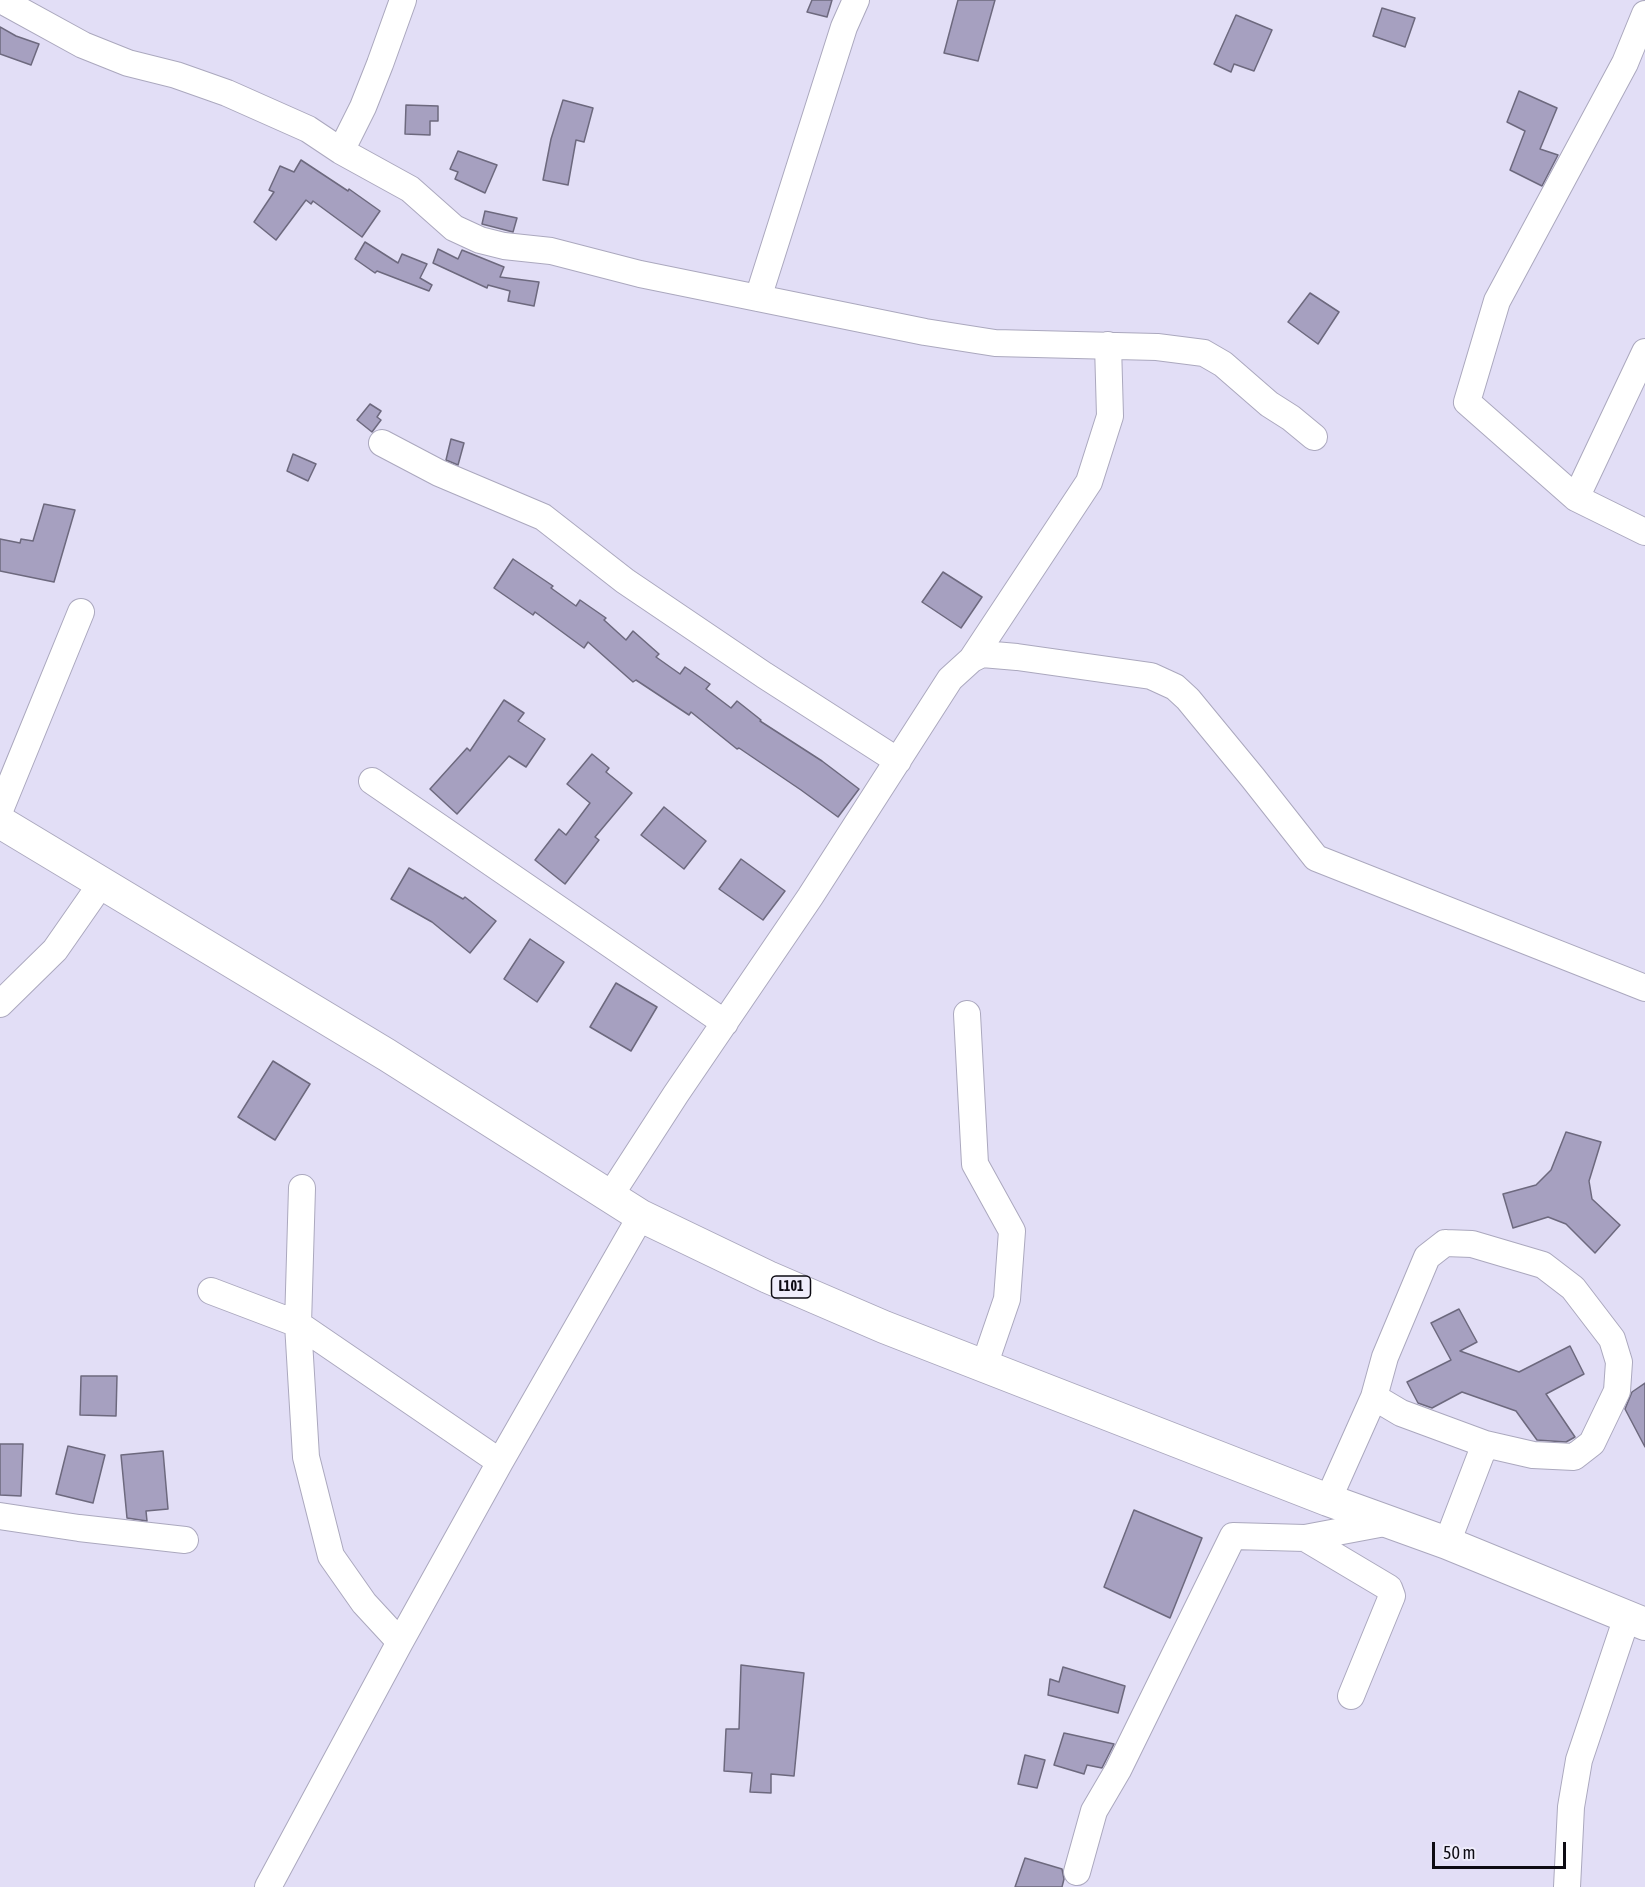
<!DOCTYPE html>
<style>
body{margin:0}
#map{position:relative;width:1645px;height:1887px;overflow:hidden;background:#e2def6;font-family:"Asap Condensed",sans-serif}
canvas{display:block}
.scale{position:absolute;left:1432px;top:1842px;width:134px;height:27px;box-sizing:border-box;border:3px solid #0d0b13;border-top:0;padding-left:8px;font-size:18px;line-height:21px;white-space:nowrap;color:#0d0b13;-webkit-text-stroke:4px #efedfb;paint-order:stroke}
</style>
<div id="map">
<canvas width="1645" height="1887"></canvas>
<div class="scale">50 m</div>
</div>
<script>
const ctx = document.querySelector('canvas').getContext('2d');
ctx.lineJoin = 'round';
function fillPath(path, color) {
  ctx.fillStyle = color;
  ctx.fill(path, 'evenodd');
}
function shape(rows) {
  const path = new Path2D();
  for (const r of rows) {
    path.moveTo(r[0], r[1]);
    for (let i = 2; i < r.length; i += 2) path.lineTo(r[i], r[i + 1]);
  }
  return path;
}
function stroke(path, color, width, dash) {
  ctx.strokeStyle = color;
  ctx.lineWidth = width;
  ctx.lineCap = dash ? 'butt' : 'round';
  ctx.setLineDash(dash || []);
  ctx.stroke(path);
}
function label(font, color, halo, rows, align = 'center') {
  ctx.font = font + ' "Asap Condensed",sans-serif';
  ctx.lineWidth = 4.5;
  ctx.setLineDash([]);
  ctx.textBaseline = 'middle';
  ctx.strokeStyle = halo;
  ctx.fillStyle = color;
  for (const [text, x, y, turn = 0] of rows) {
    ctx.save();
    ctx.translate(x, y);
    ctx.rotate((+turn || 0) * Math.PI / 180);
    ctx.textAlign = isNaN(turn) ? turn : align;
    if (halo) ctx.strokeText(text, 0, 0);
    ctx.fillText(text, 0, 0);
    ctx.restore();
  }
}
const building = shape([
 [812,0,832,0,827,17,807,12,812,0],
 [958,0,995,0,978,61,944,53,958,0],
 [1382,8,1415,18,1405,47,1373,36,1382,8],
 [1236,15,1272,30,1254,71,1234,64,1231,72,1214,64,1236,15],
 [0,27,16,36,39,44,31,65,0,54,0,27],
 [1519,91,1557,108,1540,149,1558,155,1542,186,1510,170,1525,131,1507,122,1519,91],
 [563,100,593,108,584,142,576,140,568,185,543,180,551,139,563,100],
 [406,105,438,106,438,121,430,121,430,135,405,134,406,105],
 [458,151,497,165,485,193,455,179,458,172,450,169,458,151],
 [301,160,348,191,349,189,380,211,362,237,313,201,311,204,306,200,276,240,254,222,274,192,269,190,280,166,294,172,301,160],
 [485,211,517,218,513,232,482,224,485,211],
 [365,242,398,263,402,254,427,264,420,278,432,285,429,291,377,271,375,273,355,259,365,242],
 [438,249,458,259,462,250,504,267,500,277,539,282,534,306,508,301,510,291,488,285,487,288,433,263,438,249],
 [1310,293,1339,312,1318,344,1288,322,1310,293],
 [370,404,381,411,377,417,381,420,372,432,357,420,370,404],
 [451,439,464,443,458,465,446,460,451,439],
 [293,454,316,464,308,481,287,471,293,454],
 [44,504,75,510,54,582,0,571,0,539,20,543,21,539,33,541,44,504],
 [513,559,553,586,551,588,576,606,580,600,606,618,604,620,626,640,633,631,659,654,656,657,680,674,685,667,710,684,706,689,731,708,737,701,761,720,760,721,822,761,859,789,838,817,801,790,739,748,737,749,691,712,689,715,636,680,633,682,588,642,584,648,535,612,533,615,494,588,513,559],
 [943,572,982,597,961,628,922,602,943,572],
 [504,700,524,713,518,721,545,739,526,767,509,756,457,814,430,789,467,748,470,751,504,700],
 [592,754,609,768,606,772,632,793,595,837,599,840,565,884,535,860,559,829,566,835,590,803,567,784,592,754],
 [664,807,706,841,684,869,641,835,664,807],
 [741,859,785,891,763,920,719,889,741,859],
 [409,868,463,899,465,897,496,921,470,953,432,922,391,899,409,868],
 [530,939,564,962,537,1002,504,979,530,939],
 [616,983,657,1007,631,1051,590,1027,616,983],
 [273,1061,310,1084,275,1140,238,1117,273,1061],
 [1566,1132,1601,1142,1589,1181,1592,1199,1620,1225,1595,1253,1566,1224,1548,1217,1513,1228,1503,1194,1536,1185,1551,1170,1566,1132],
 [1459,1309,1477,1342,1460,1351,1519,1372,1570,1346,1584,1374,1546,1394,1575,1437,1566,1442,1537,1440,1516,1411,1462,1392,1432,1408,1418,1403,1407,1382,1451,1360,1431,1323,1459,1309],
 [81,1376,117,1376,116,1416,80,1415,81,1376],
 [1645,1383,1645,1447,1625,1409,1632,1392,1645,1383],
 [0,1444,23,1444,21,1496,0,1495,0,1444],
 [68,1446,105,1455,93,1503,56,1494,68,1446],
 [163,1451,168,1509,146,1511,147,1521,127,1518,121,1455,163,1451],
 [1134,1510,1202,1538,1170,1618,1104,1587,1134,1510],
 [741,1665,804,1673,794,1776,771,1774,771,1793,750,1792,752,1773,724,1771,726,1729,739,1729,741,1665],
 [1063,1667,1125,1686,1118,1713,1048,1695,1050,1679,1059,1682,1063,1667],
 [1064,1733,1114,1744,1102,1768,1087,1765,1084,1774,1054,1765,1064,1733],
 [1025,1755,1045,1760,1037,1788,1018,1784,1025,1755],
 [1025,1858,1062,1869,1064,1879,1062,1887,1015,1887,1025,1858]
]);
const minor = shape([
 [1,0,83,45,128,63,176,75,227,93,308,129,341,151],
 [403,0,380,64,363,107,341,151,410,189,454,228,480,240,504,246,551,251,640,274,925,332,995,343,1157,347,1204,353,1223,364,1269,404,1291,418,1314,437],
 [1645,14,1625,63,1497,301,1467,402,1576,498,1645,532],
 [758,298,844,27,856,0],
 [382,443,439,473,543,517,625,581,764,675,898,761],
 [1576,498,1645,352],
 [972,659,1089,482,1110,416,1108,345],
 [372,781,725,1023],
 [0,810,81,612],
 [0,1004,55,950,101,884],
 [967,1014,975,1164,1012,1231,1007,1299,984,1366],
 [302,1188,298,1324,306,1457,331,1556,364,1603,400,1642],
 [610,1196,676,1094,810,897,950,679,972,659,982,654,1017,657,1151,676,1175,687,1188,699,1253,778,1316,858,1645,988],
 [1445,1243,1472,1244,1543,1265,1573,1288,1612,1339,1619,1362,1617,1391,1592,1443,1574,1457,1533,1455,1485,1444,1401,1413,1374,1397,1385,1357,1427,1257,1445,1243],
 [211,1291,298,1324,500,1462],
 [1328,1500,1374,1397],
 [0,1516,79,1528,185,1540],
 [1305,1538,1389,1588,1392,1596,1351,1696],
 [1447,1543,1485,1444],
 [1077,1872,1094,1811,1118,1770,1233,1536,1305,1538,1390,1522],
 [268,1887,400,1642,500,1462,641,1216],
 [1567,1887,1571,1807,1579,1760,1627,1617]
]);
const major = shape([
 [0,822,387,1055,641,1216,768,1277,884,1327,1328,1500,1447,1543,1645,1624]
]);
const shields = [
 [791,1287,39]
];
const shieldNames = [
 ["L101",791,1287]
];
fillPath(building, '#a6a0c0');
stroke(building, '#6d697e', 1.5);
stroke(minor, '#aba8be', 28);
stroke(major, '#aba8be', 34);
stroke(minor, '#fff', 26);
stroke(major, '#fff', 32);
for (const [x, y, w] of shields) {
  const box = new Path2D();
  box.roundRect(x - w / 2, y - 11, w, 22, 4.5);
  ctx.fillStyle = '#efedfb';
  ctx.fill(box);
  stroke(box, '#0d0b13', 1.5);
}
label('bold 14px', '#0d0b13', null, shieldNames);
</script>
